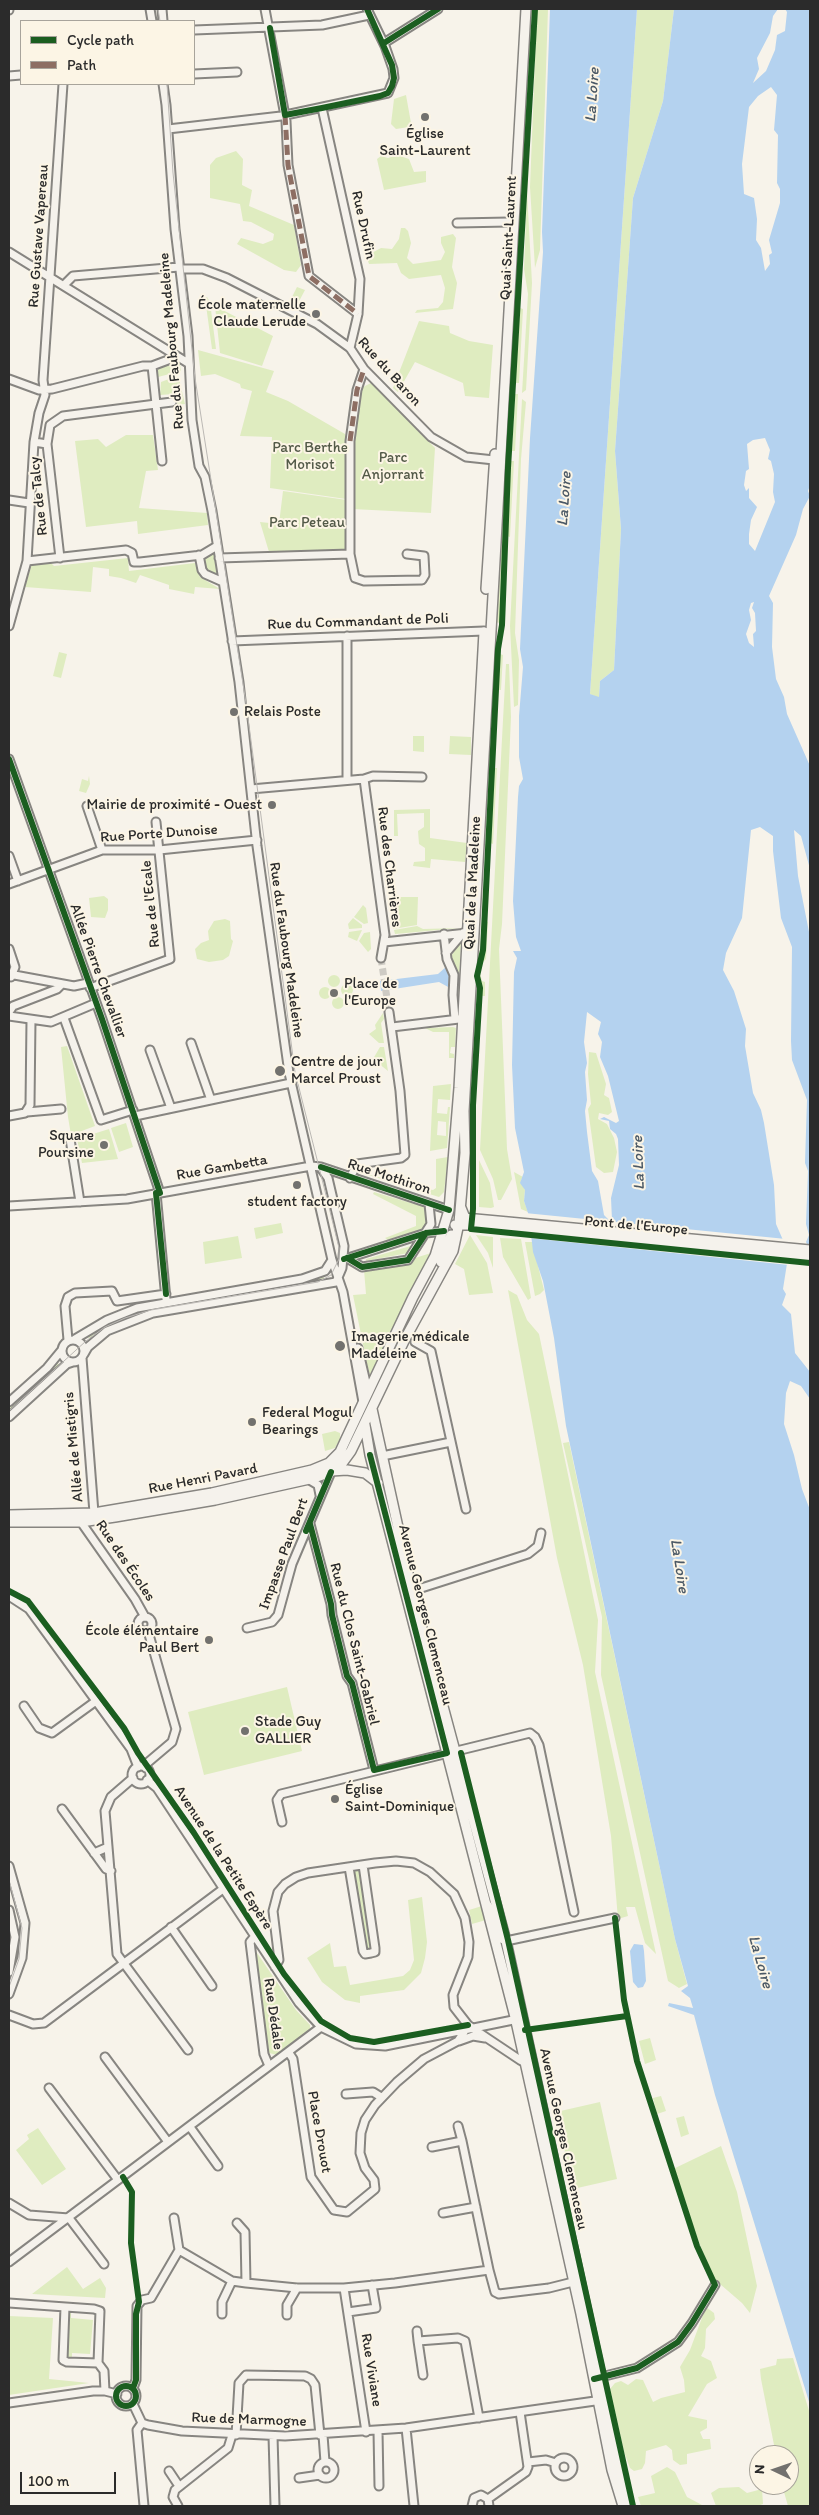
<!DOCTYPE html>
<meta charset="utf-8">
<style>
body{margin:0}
#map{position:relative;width:819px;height:2515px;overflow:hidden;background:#f7f3ea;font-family:Itim,sans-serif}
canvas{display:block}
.frame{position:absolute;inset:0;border:10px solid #2b2b2b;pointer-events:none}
.legend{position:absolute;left:20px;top:20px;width:175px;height:65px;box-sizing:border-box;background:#fcf5e5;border:1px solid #a8a49b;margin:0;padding:6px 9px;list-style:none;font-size:15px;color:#2b2b2b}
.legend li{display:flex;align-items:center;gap:10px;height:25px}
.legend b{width:25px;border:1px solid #a8a49b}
.north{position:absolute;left:749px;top:2445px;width:50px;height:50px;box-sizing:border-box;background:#fcf5e5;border:1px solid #a8a49b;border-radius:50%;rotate:273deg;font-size:14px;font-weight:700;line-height:20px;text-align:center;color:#2b2b2b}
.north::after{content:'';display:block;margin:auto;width:18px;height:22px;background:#72716e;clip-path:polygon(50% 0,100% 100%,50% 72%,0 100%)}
.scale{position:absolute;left:20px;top:2472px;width:96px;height:22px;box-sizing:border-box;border:2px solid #2b2b2b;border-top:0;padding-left:6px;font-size:15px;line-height:18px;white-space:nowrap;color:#2b2b2b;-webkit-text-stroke:4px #fcf5e5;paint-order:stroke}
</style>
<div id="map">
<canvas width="819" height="2515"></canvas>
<div class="frame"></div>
<ul class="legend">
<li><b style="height:6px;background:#1b5e20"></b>Cycle path</li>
<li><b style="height:6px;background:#8d6e63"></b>Path</li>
</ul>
<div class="north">N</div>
<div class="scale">100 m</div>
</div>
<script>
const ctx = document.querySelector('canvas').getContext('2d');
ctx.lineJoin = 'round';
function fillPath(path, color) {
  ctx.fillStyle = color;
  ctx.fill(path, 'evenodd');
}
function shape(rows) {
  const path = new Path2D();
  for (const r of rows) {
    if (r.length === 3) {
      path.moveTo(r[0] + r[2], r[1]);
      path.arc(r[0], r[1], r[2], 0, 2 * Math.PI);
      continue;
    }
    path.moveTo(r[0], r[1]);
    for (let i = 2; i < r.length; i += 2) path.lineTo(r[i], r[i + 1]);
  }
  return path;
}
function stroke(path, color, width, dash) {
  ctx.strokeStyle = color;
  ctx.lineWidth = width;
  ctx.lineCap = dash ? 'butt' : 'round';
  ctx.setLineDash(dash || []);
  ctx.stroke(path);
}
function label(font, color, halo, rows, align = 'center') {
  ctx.font = font + ' Itim,sans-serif';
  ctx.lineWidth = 4;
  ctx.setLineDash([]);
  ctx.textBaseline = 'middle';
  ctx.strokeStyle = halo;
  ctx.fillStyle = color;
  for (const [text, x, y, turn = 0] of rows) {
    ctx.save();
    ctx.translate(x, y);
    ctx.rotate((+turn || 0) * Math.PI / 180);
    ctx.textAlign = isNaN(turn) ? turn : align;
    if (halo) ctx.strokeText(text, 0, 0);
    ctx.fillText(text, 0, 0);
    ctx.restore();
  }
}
const green = shape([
 [527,9,532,9,523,179,518,179],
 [537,9,548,9,540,250,535,268,530,187],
 [637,9,674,9,663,101,633,198,615,451,621,529,614,670,600,681,599,698,590,694],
 [406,95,411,123,409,127,396,129,391,124,394,99],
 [236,151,243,159,242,185,252,190,249,206,294,225,301,265,296,272,284,270,237,244,241,238,263,244,273,240,274,234,251,222,243,221,240,204,210,198,210,165,216,158],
 [397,155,409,159,414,172,426,171,426,182,384,190,377,159,381,156,388,158],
 [518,183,522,185,507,462,502,462],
 [527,192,532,283,526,390,522,393,528,294,524,269],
 [401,228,405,228,408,231,411,243,407,258,413,264,441,260,445,252,441,243,441,237,453,234,456,238,452,267,457,283,453,309,415,313,417,310,438,308,443,302,445,288,441,275,409,279,401,273,397,263,369,264,366,256,381,248,392,249,399,239],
 [297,287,305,290,296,307,289,303],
 [207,297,210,302,216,349,212,349,205,298],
 [215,306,273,336,262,366,220,353],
 [520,308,523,309,519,383,515,383],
 [419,321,449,326,450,333,469,341,493,345,489,398,465,396,463,383,415,362,398,392,393,388],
 [198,350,274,371,266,392,288,401,345,434,348,442,346,499,270,488,272,437,240,436,252,391,241,388,240,384,215,374,201,376],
 [177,363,180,364,181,371,158,377,158,368],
 [174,377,179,379,185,404,176,405,174,394,160,395,161,382],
 [371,383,435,448,431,513,352,509,352,446,361,388],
 [515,394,518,394,515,451,512,451],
 [522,399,526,402,521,459,515,633,519,660,518,705,514,707,510,626],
 [126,435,153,435,158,470,146,471,139,508,207,513,208,525,138,534,137,521,86,527,75,441,98,439,106,447],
 [511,461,514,461,510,537,507,536],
 [502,470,507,470,500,623,494,622],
 [283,491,347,500,346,550,269,552,260,522,279,524],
 [214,551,218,577,203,568,203,557],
 [128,558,129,571,195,563,200,577,220,589,195,587,194,594,169,589,169,585,140,575,136,583,121,578,109,576,109,569,93,567,91,592,25,587,32,564,51,563,54,566],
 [59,652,67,654,61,678,53,676],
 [500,654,503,655,501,690,498,690],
 [506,664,509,664,511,717,502,924,499,949,507,1149,512,1179,501,1200,498,1200,493,1179,480,1150],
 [424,736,424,752,413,751,413,736],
 [450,736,471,737,471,755,449,754],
 [494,768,497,768,493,844,490,843],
 [89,776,90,784,86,793,79,791,82,779,88,781],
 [430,809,430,838,467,843,465,862,431,859,430,868,413,866,414,862,425,861,425,848,419,844,418,831,424,827,424,813,397,814,398,836,394,836,394,810],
 [104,896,108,899,108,910,105,918,91,917,89,898],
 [389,897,418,897,417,925,393,929],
 [363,905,366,908,368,923,364,924,354,917],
 [353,918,362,925,362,928,349,929,348,924],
 [225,919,230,921,231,939,233,941,229,956,223,960,209,962,197,959,195,949,201,943,209,940,208,931,214,921],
 [486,921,488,922,486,959,483,962,480,973,482,981,485,982,485,996,481,996,479,970,484,953],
 [417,926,423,929,460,928,395,934,394,930],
 [362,930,357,941,348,937,349,932],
 [370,932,371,949,368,952,359,941,364,933],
 [461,941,458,997,456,996,451,956],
 [334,981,6],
 [347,990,6],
 [325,993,6],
 [338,1003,6],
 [383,1013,384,1019,381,1023,384,1043,379,1043,369,1034,376,1029,375,1025],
 [453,1027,456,1028,455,1047,451,1047,450,1053,454,1054,454,1058,449,1058,449,1032,433,1032,425,1028],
 [67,1046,95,1126,71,1135,68,1117,61,1047],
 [380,1047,384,1047,388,1071,373,1059],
 [589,1052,596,1053,606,1084,604,1095,609,1098,612,1112,608,1115,599,1113,598,1119,607,1124,614,1138,617,1152,613,1172,604,1173,596,1167,588,1109,591,1104,588,1074],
 [451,1084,450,1100,438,1099,437,1113,447,1114,448,1107,450,1107,447,1148,430,1151,433,1086],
 [438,1121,446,1122,446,1136,437,1135],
 [126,1123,133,1147,119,1152,111,1128],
 [109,1129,118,1159,82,1163,77,1139],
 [448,1157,444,1192,439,1197,362,1173,433,1190,436,1188,436,1159],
 [479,1160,490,1183,494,1207,491,1208,479,1207],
 [514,1172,523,1177,521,1180,525,1190,524,1201,528,1212,521,1209],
 [374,1192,414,1204,420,1204,428,1212,429,1221,424,1229,388,1240,385,1238,416,1226,416,1216,373,1194],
 [281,1223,283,1233,256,1239,254,1228],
 [470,1235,487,1263,493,1293,469,1295,464,1269,455,1264],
 [476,1235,493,1237,493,1268,488,1253],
 [238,1236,242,1258,205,1264,203,1242],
 [500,1238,521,1239,531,1298,528,1300,503,1257],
 [525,1242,532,1242,544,1290,540,1294,535,1296],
 [414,1245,408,1253,366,1261,366,1259],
 [431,1253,381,1352,365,1354,353,1295,366,1294,364,1270,404,1263,408,1265,412,1259],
 [323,1275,327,1283,142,1314,105,1330,91,1341,86,1334,133,1311],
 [508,1290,517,1295,527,1320,539,1334,598,1620,595,1672,656,1954,645,1943,635,1907,626,1907,628,1916,618,1919,611,1836,583,1665,557,1558],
 [373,1354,380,1354,370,1375,365,1356],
 [56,1361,61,1367,9,1413,9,1405],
 [335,1431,340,1433,340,1439,335,1448,325,1451,322,1434],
 [569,1442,675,1939,687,1984,679,1988,668,1981,601,1675,602,1617,563,1443],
 [287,1687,302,1751,204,1775,188,1712],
 [356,1868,360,1868,373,1950,370,1951,365,1950,353,1870],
 [422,1897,427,1942,425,1958,421,1973,404,1990,360,1996,360,2003,345,2000,322,1982,307,1958,330,1943,334,1967,346,1966,350,1985,403,1976,410,1970,414,1960,408,1900],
 [482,1906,486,1920,472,1924,469,1910],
 [255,1950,296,2010,310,2025,310,2030,277,2055,269,2053],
 [650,2038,656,2060,645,2064,639,2041],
 [661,2096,666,2111,657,2114,653,2098],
 [600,2102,617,2179,573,2189,556,2112],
 [684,2116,689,2134,681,2137,676,2118],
 [38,2128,66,2169,42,2185,16,2150,29,2139,27,2135],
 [721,2146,737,2192,757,2286,750,2313,742,2303,713,2278,671,2170],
 [67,2267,83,2289,100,2278,106,2288,105,2298,32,2294],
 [706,2307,714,2313,715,2319,706,2329,705,2348,701,2356,711,2361,717,2378,707,2384,688,2416,707,2420,707,2428,700,2432,703,2439,710,2439,711,2449,687,2454,687,2464,680,2465,673,2460,672,2450,666,2445,646,2451,645,2463,642,2469,634,2471,630,2468,624,2452,610,2389,615,2383,621,2381,628,2385,636,2379,643,2380,653,2402,661,2398,685,2392,684,2380,680,2367,690,2350],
 [71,2312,71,2318,93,2320,90,2354,72,2353,72,2360,65,2357,68,2313],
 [9,2316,53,2318,49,2379,89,2383,9,2395],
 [793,2358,810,2414,810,2506,788,2506,782,2485,789,2485,789,2455,776,2455,761,2379,760,2369,776,2365,777,2359],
 [667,2467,675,2472,687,2497,702,2505,712,2506,641,2506,638,2497,655,2493,651,2476],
 [739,2487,747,2493,762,2489,763,2504,758,2506,716,2506,711,2493,719,2488]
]);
const water = shape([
 [550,9,637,9,590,694,599,697,600,681,614,670,621,529,615,451,633,198,663,101,674,9,778,9,773,16,770,33,757,58,759,69,753,83,766,71,775,50,777,35,785,31,787,12,785,9,810,9,810,485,808,491,810,496,803,509,796,535,769,596,773,603,772,647,776,679,784,697,787,714,810,766,810,869,801,836,794,830,798,876,810,937,810,1250,806,1242,809,1235,806,1224,808,1171,805,1163,807,1100,792,1060,791,1041,792,947,781,918,773,851,773,836,760,827,751,830,742,918,726,953,723,970,734,991,746,1029,745,1046,753,1093,761,1110,764,1123,774,1185,776,1224,786,1247,788,1257,783,1289,786,1294,782,1305,791,1314,795,1353,810,1372,810,1399,801,1386,790,1381,786,1393,784,1424,794,1455,802,1489,810,1510,810,2405,715,2095,694,2015,668,2006,669,2003,693,2008,690,1998,681,1991,688,1986,675,1939,566,1426,554,1338,543,1281,533,1252,529,1216,524,1201,525,1190,520,1183,524,1172,515,1128,512,1065,514,972,517,958,513,951,521,951,516,937,513,901,518,797,519,786,523,779,519,757,519,716,523,667,520,649,530,438,543,252,542,232],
 [771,87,777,95,774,130,778,135,777,183,780,189,780,203,769,240,772,253,769,255,770,264,765,271,761,248,756,240,757,219,754,198,744,194,742,164,749,107,758,96],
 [765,438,770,450,768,459,771,461,774,474,773,492,775,502,755,551,749,544,749,534,751,520,757,507,749,498,749,488,746,491,744,485,746,471,749,469,747,444,753,440],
 [754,602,752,608,755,613,756,631,753,634,754,647,749,643,746,634,751,620,749,610,751,603],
 [587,1012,601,1022,598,1034,602,1042,600,1057,608,1076,619,1121,616,1123,604,1117,600,1119,609,1121,610,1129,616,1134,618,1139,619,1165,611,1198,612,1220,610,1221,604,1215,598,1181,592,1171,587,1132,585,1111,587,1100,585,1072,587,1063,584,1042],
 [447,966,450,971,450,988,439,982,381,991,380,981,438,974],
 [634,1944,643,1945,644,1951,646,1981,643,1987,638,1988,633,1982,630,1951]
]);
const pier = shape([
 [525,1213,786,1239,790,1257,789,1265,529,1238]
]);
const minorTunnel = shape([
 [381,958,389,1012]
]);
const minor = shape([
 [150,9,152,21],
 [162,9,163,21],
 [265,9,286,121,288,165,309,276,358,314],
 [9,10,9,9],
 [194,30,322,25,369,15],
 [384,43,438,9],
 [194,74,237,72],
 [9,76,21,75],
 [163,84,166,105,175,229,188,336,192,420,199,466,205,477,212,511,239,682,257,846,289,1073,332,1260,343,1292,363,1402],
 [322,108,360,279,358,314,350,348],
 [168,129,281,116,388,93,394,78,393,69,385,46,367,9],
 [457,223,509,222],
 [9,252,188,363],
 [180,269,203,269,227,278,317,324,350,348,364,369,431,437,466,457,494,460],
 [64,285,73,276,179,267],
 [364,369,357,390,350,441,350,554,355,578,364,581,422,580,425,575,424,556,407,554],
 [9,379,39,390,52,389,143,366,152,366,176,357],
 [34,442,47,444,60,558],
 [47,444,50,425,63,416,156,404,152,366],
 [162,461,156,404,172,402],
 [9,500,29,503],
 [199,555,202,570,205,574,223,582],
 [219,558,350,554],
 [27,561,126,550,132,553,134,562,140,562,202,555,217,546],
 [9,626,27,561,34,442,39,413,45,395,43,380,63,84],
 [232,641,484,631],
 [9,759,102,1019,160,1193],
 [364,779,385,935,381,958],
 [347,780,347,636],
 [251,789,364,779,373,776,422,777],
 [87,806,102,850],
 [9,856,18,881],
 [9,884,102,850,159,850,257,840],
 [444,934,447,959,454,975,453,995,455,1019],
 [384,942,467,933],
 [9,949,15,967,11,977],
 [446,953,463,933],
 [9,974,74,986,88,983],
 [90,988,170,959,156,822],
 [9,1012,13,1006,57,989,62,984],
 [9,1016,51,1022,96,1003],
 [64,1018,101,1120,133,1110],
 [392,1027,459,1019],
 [191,1043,211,1100],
 [150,1050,171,1108],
 [27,1112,61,1109],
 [9,1116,25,1113,30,1105,31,1020],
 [135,1116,291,1083],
 [70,1139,80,1202],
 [350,1178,357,1164,401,1158,405,1155,400,1091,389,1012],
 [156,1193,166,1299],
 [9,1206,127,1199,311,1166,321,1167,449,1210],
 [347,1258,362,1267,408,1260,431,1224,429,1204],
 [345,1259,426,1233,444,1231],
 [75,1339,107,1320,137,1308,302,1279,325,1271,332,1260],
 [73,1351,11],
 [68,1340,65,1306,68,1297,75,1293,112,1291,117,1301,166,1294],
 [415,1342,431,1351,466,1509],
 [358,1348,368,1391],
 [84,1354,88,1347,107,1331,153,1313,336,1282,342,1268,344,1246,328,1178,321,1168],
 [82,1358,94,1513],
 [9,1402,47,1368,61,1351],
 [9,1417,67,1364,73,1362],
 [382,1456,451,1442],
 [308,1479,318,1485,320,1495],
 [81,1522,135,1599,145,1617],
 [310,1524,331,1604,332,1615,347,1676,352,1683,374,1770],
 [412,1591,528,1554,538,1546,541,1533],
 [9,1596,29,1609,131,1749,138,1767],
 [145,1624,7],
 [247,1628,272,1622,278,1615,292,1564,331,1472],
 [24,1706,39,1728,52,1733,96,1701],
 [141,1775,9],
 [146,1768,146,1764,172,1742,176,1729,148,1631],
 [133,1778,111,1797,105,1811,117,1954,188,2050],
 [147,1780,157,1788,299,2003,321,2027,356,2044,385,2046,518,2019],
 [62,1809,106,1869,111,1871],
 [282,1822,277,1800,281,1794,530,1733,535,1737,539,1745,574,1912],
 [94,1853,108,1847],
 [9,1866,25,1923,22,1958,9,1994],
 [349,1867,363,1951,365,1954,371,1953,375,1952,375,1948,363,1865],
 [488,1905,496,1918,501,1939,506,1941],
 [9,1910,15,1937,9,1972],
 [171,1927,212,1986],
 [255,1936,250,1942,264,2054,269,2066],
 [506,1941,615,1918],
 [275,1967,279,1960,273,1911,278,1892,285,1884,296,1877,308,1873,375,1863,396,1861,414,1863,430,1872,454,1894,465,1918,469,1942,468,1957,453,1995,454,2007,468,2025,487,2038,520,2060,524,2062,526,2059],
 [9,2015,33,2024,44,2023,223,1889],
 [459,2041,473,2036,485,2038],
 [289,2053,293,2059,311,2177,334,2210,347,2212,375,2189,374,2180,365,2168,360,2153,361,2133,365,2120,375,2105,397,2082,424,2059,458,2041,466,2029],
 [105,2057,168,2142],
 [49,2088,118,2180],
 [346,2094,373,2092,381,2097],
 [458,2126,462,2141],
 [190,2127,218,2166],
 [432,2147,462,2141,489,2270],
 [9,2203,29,2215,69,2218,104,2264],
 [443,2213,476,2207],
 [174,2218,179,2250,232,2281,246,2283,297,2288,344,2288,395,2283,489,2270,495,2292,499,2294,549,2288,573,2282],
 [237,2223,245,2232,246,2283],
 [9,2262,321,2027],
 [344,2288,366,2432],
 [9,2303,94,2309,100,2311,98,2363,67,2362,63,2360,65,2307],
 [348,2312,376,2308,372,2285],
 [222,2314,222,2302,232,2281],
 [287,2315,287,2305,297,2288],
 [417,2331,418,2341],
 [98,2363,104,2371,105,2391],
 [423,2375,418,2341,458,2338,465,2341,479,2418],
 [597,2378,637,2368,678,2342,692,2323,715,2285],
 [126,2396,10],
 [133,2388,136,2380,137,2306,142,2300,151,2298,179,2250],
 [9,2403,93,2391,105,2391,117,2394],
 [133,2404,142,2423,148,2425,182,2431,285,2436,406,2428,602,2400],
 [142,2423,137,2430,144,2506],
 [406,2428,414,2506],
 [378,2431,379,2486],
 [236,2435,239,2383,246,2375,305,2376,311,2379,315,2385,320,2435],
 [323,2435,325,2462],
 [273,2436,275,2506],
 [564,2467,9],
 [528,2462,546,2460,556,2463],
 [326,2470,8],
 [169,2471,179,2486],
 [299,2478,320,2475],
 [488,2499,526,2472,528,2467,520,2412],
 [178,2506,173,2497,175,2490,228,2448,232,2435],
 [472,2506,474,2498,481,2495,488,2499,489,2506]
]);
const major = shape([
 [486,589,495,454],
 [461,1208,465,1218,810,1250],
 [455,1225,479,1225,810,1257],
 [441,1262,451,1235],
 [372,1409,412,1591,506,1941,629,2506],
 [365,1425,370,1455,515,2017,581,2314,612,2470,623,2506],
 [331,1471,347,1470,365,1473,378,1483],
 [9,1515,94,1513,212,1493,312,1470,329,1463,340,1452,346,1439,413,1297,435,1256,449,1210,459,1088,484,632],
 [9,1522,81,1522,115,1517,215,1500,314,1478,331,1472,343,1462,351,1451,405,1339,453,1251,459,1223,465,1153,464,1111,526,9]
]);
const tram = shape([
 [158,9,160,21],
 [9,1411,86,1341,105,1327,125,1318,151,1310,318,1282,331,1275,339,1259,339,1248,328,1203,295,1072,246,703,195,378,173,173,167,84],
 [9,1880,22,1928,19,1959,9,1987]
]);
const quiet = shape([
 [285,115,288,165,309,276,358,314],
 [350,441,357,390,364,369]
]);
const cycleway = shape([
 [535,9,508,468,502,625,498,649,483,950,477,976,480,988,473,1105,473,1209,471,1229,810,1263],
 [270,28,285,115,322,108,380,96,388,93,392,86,394,78,392,65,367,9],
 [384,43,438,9],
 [9,759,102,1019,160,1193],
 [321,1167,449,1210],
 [156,1193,166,1294],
 [347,1258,362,1267,408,1260,426,1233],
 [344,1259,426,1233,444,1231],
 [310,1524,331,1604,332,1615,347,1676,352,1683,374,1770,447,1753,370,1455],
 [306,1531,331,1472],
 [9,1591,28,1601,124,1728,138,1753,194,1833,284,1974,321,2021,350,2038,374,2042,468,2025],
 [461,1753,508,1940,633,2506],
 [525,2030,627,2016],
 [123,2177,132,2192,131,2243,139,2302,136,2314,136,2380,133,2388],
 [594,2379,637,2368,678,2342,692,2323,715,2285,697,2246,637,2061,624,2000,615,1918],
 [126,2396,10]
]);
const markers = [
 [425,117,5,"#72716e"],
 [316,314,5,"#72716e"],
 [234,712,5,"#72716e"],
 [272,805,5,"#72716e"],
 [334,993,5,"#72716e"],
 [280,1071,6,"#72716e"],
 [104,1145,5,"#72716e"],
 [297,1185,5,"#72716e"],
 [340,1346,6,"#72716e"],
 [252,1422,5,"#72716e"],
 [209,1640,5,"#72716e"],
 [245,1731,5,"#72716e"],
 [335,1799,5,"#72716e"]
];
const poiNames = [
 ["Église",425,134,"center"],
 ["Saint-Laurent",425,151,"center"],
 ["École maternelle",306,305,"right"],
 ["Claude Lerude",306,322,"right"],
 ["Relais Poste",244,712],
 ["Mairie de proximité - Ouest",262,805,"right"],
 ["Place de",344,984],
 ["l'Europe",344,1001],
 ["Centre de jour",291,1062],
 ["Marcel Proust",291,1079],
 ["Square",94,1136,"right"],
 ["Poursine",94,1153,"right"],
 ["student factory",297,1202,"center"],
 ["Imagerie médicale",351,1337],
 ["Madeleine",351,1354],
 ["Federal Mogul",262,1413],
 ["Bearings",262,1430],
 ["École élémentaire",199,1631,"right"],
 ["Paul Bert",199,1648,"right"],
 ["Stade Guy",255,1722],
 ["GALLIER",255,1739],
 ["Église",345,1790],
 ["Saint-Dominique",345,1807]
];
const streetNames = [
 ["Rue Drufin",363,225,78],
 ["Rue Gustave Vapereau",39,236,-86],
 ["Quai Saint-Laurent",509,238,-87],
 ["Rue du Faubourg Madeleine",172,341,-95],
 ["Rue du Baron",389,372,48],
 ["Rue de Talcy",39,496,-96],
 ["Rue du Commandant de Poli",358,622,-2],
 ["Rue Porte Dunoise",159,834,-4],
 ["Rue des Charrières",389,867,83],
 ["Quai de la Madeleine",473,883,-87],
 ["Rue de l'Ecale",151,904,-96],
 ["Rue du Faubourg Madeleine",286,950,82],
 ["Allée Pierre Chevallier",98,971,70],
 ["Rue Gambetta",222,1168,-10],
 ["Rue Mothiron",389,1177,18],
 ["Pont de l'Europe",636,1226,5],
 ["Allée de Mistigris",74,1447,-95],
 ["Rue Henri Pavard",203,1479,-11],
 ["Impasse Paul Bert",284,1554,-70],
 ["Rue des Écoles",125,1561,56],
 ["Avenue Georges Clemenceau",425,1615,76],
 ["Rue du Clos Saint-Gabriel",354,1644,76],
 ["Avenue de la Petite Espère",223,1858,57],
 ["Rue Dédale",273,2014,82],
 ["Place Drouot",319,2132,80],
 ["Avenue Georges Clemenceau",563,2139,78],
 ["Rue Viviane",371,2370,81],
 ["Rue de Marmogne",249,2420,2]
];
const parkNames = [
 ["Parc Berthe",310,448],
 ["Morisot",310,465],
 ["Parc",393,458],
 ["Anjorrant",393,475],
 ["Parc Peteau",307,523]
];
const waterNames = [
 ["La Loire",593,95,-86],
 ["La Loire",565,499,-86],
 ["La Loire",639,1163,-92],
 ["La Loire",679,1566,81],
 ["La Loire",760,1962,74]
];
fillPath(green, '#dfecc0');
fillPath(water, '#b4d2ef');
fillPath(pier, '#f7f3ea');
stroke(minorTunnel, '#cecbc4', 7, [7, 3.5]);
stroke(minor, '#878581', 11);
stroke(major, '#878581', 12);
stroke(minor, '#f5f2ec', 7);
stroke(major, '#f5f2ec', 9);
stroke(tram, '#bbb8b4', 1);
stroke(quiet, '#8d6e63', 5, [10, 5]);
stroke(cycleway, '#1b5e20', 6);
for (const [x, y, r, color] of markers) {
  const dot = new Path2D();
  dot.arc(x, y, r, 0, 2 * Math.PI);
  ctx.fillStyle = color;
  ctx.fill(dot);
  stroke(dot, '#fcf5e5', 2);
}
label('15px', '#2b2b2b', '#fcf5e5', poiNames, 'left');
label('15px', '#2b2b2b', '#fcf5e5', streetNames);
label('15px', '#535a48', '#fcf5e5', parkNames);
label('italic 16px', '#4b5966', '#fcf5e5', waterNames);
</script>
